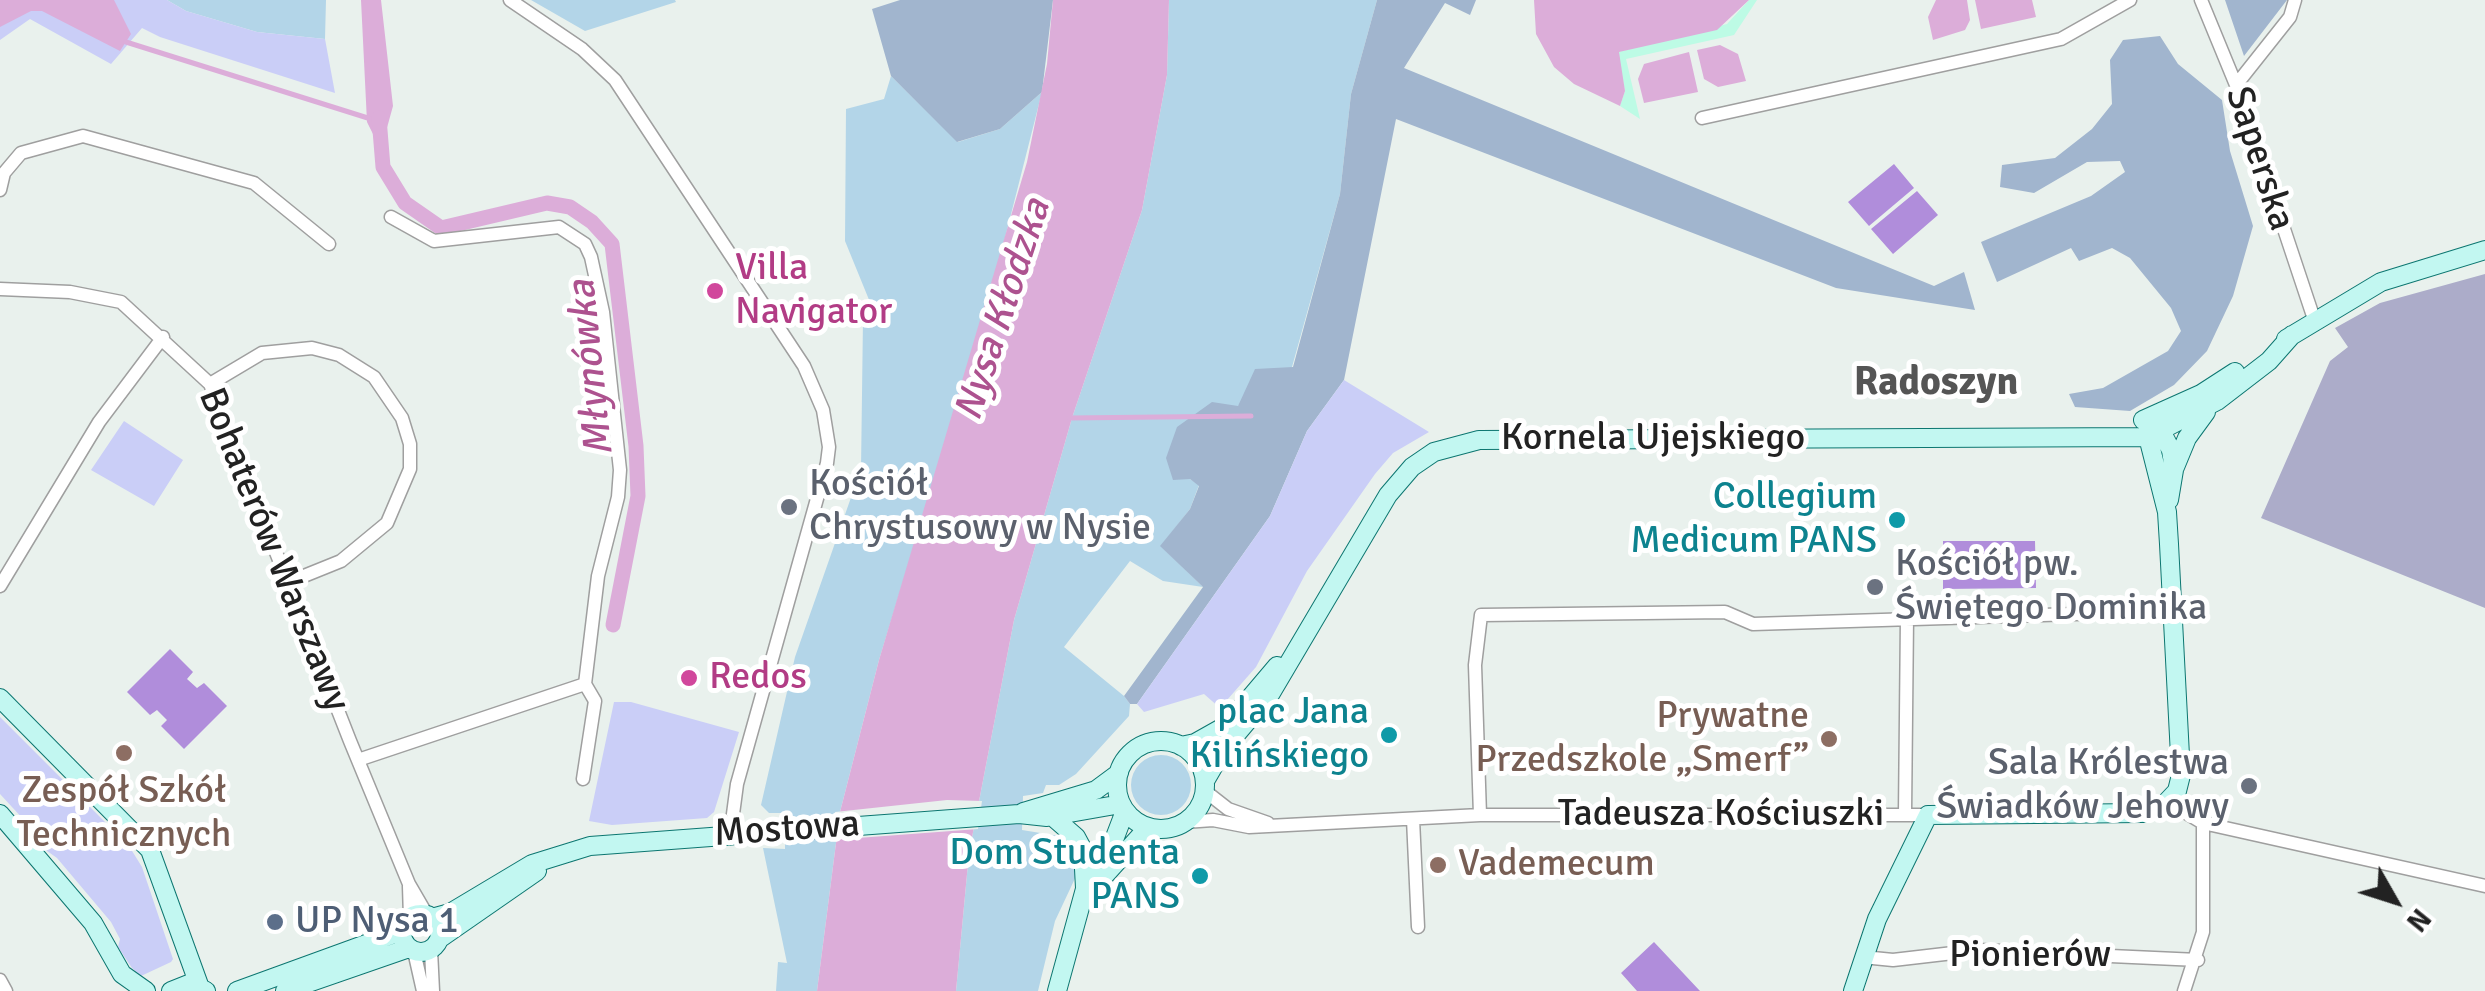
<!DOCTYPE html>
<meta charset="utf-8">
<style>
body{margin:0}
#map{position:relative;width:2485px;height:991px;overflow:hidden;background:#e9f1ed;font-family:Signika,sans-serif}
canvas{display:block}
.north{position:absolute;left:2345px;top:851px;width:100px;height:100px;-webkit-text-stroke:8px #fff;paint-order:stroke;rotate:129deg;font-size:28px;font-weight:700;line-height:40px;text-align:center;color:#222}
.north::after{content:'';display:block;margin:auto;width:35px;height:45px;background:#222;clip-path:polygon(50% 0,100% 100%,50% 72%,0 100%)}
</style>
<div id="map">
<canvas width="2485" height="991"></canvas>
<div class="north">N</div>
</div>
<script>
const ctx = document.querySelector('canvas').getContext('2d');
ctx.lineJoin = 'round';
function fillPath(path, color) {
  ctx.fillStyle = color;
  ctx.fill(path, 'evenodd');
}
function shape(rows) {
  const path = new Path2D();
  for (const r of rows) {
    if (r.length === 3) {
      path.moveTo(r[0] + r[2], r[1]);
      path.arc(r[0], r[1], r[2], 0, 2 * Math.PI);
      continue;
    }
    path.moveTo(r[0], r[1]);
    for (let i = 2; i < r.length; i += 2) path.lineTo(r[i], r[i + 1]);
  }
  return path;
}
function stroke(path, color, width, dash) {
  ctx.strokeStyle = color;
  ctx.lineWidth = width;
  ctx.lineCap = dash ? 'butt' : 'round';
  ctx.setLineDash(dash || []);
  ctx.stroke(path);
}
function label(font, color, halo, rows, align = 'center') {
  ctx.font = font + ' Signika,sans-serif';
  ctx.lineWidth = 10;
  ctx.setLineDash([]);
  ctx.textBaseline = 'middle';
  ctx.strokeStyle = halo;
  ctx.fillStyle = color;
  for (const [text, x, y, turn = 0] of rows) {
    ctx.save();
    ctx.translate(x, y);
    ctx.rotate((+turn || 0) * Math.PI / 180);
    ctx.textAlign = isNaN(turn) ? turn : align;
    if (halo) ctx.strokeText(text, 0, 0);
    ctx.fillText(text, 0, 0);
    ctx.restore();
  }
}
const grass = shape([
 [167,0,326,0,325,39,257,32,186,11],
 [531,0,675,0,676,2,585,31],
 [1169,0,1377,0,1351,94,1340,194,1292,367,1238,406,1190,479,1199,485,1190,509,1161,546,1203,587,1163,581,1130,561,1064,647,1124,696,1130,704,1129,716,1076,774,1059,785,1046,785,1043,793,1023,796,1022,830,1059,836,1076,853,1078,872,1055,921,1038,991,956,991,969,853,1014,620,1072,418,1142,210,1167,75],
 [891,76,958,142,1000,129,1042,92,989,301,879,660,840,812,817,991,776,991,778,962,787,963,763,848,785,849,785,813,769,813,761,805,795,657,861,469,863,319,874,312,845,241,846,109,884,99],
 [1161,785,30]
]);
const forest = shape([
 [900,0,1053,0,1042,92,1000,129,957,142,891,76,872,9],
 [1377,0,1476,0,1470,15,1445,3,1404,68,1934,286,1964,272,1975,310,1836,288,1396,119,1344,380,1307,431,1270,516,1137,704,1130,704,1124,696,1203,587,1160,546,1190,509,1199,486,1190,479,1173,480,1166,458,1177,427,1212,402,1238,406,1255,369,1293,367,1340,194,1351,94],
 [2225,0,2287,0,2244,56],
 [2160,36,2178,64,2222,100,2230,151,2253,226,2233,296,2207,351,2174,385,2130,411,2075,407,2069,394,2103,388,2168,351,2181,331,2171,308,2130,258,2112,248,2079,261,2071,248,1997,282,1981,242,2091,196,2125,172,2120,161,2087,162,2034,193,2000,187,2002,165,2055,158,2092,129,2112,104,2110,60,2123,40]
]);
const sand = shape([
 [1749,0,1757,0,1734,35,1626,59,1640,119,1620,106,1625,91,1618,52,1727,24]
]);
const cemetery = shape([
 [2485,274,2485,608,2261,518,2330,361,2348,347,2335,328,2380,303]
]);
const park = shape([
 [0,0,167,0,186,11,257,32,325,39,335,93,160,37,142,28,111,64,30,19,0,40],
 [1344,380,1429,432,1393,453,1375,474,1307,571,1256,667,1220,708,1204,694,1144,712,1137,704,1270,516,1307,431],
 [124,421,183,460,154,506,91,470],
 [614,702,631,702,739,732,714,812,707,818,612,825,589,821],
 [0,717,129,846,142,867,173,959,171,962,141,976,132,968,118,947,120,939,111,922,57,858,40,846,23,826,24,820,0,794]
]);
const pitch = shape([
 [1894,164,1914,188,1869,226,1848,202],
 [1917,191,1938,215,1893,254,1871,229],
 [1943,541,2035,541,2036,588,1943,589],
 [170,649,193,672,187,679,197,688,204,683,227,706,184,749,161,726,167,720,157,710,150,715,127,692],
 [1654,942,1700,991,1637,991,1621,973]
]);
const water = shape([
 [0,0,114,0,131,34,120,51,42,11,31,11,0,27],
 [361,0,381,0,393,106,385,135,373,134,367,122],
 [1053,0,1169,0,1167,75,1142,210,1072,418,1014,620,969,853,956,991,817,991,840,812,879,660,1027,162,1047,64],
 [1534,0,1749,0,1717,30,1619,52,1625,91,1620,106,1574,84,1554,67,1536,34],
 [1936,0,1967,0,1970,20,1965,30,1933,40,1928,17],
 [1975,0,2032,0,2036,17,1981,29],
 [1720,45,1738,54,1746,81,1718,87,1704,79,1697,50],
 [1689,52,1698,92,1644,103,1638,79,1644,64]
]);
const pier = shape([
 [947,800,982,801,978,829,831,840,835,812]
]);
const stream = shape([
 [126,42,371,119],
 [1069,418,1251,416]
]);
const canal = shape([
 [379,118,383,167,405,203,441,228,547,203,570,207,592,222,612,244,636,446,638,496,613,625]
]);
const street = shape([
 [510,0,582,49,615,80,804,366,823,410,829,447,827,463,737,784,733,814,737,834],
 [2201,0,2236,85,2314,319],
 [2236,85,2290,17,2295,0],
 [1702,118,2061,39,2130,0],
 [0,190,4,173,21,153,83,136,254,183,329,244],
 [391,217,434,241,559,227,585,244,591,257,603,312,620,470,618,497,598,576,585,684,595,701,583,779],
 [0,289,70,292,121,302,210,384,350,741,409,884,427,915],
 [210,384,262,353,312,348,339,355,374,377,402,418,410,444,410,469,387,523,341,561,289,582],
 [0,586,99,422,163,337],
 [358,760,585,684],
 [1205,791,1228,809,1268,823],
 [2168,802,2203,823,2485,886],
 [1905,814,1907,617],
 [1480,815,1475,665,1481,615,1725,612,1753,624,2171,611],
 [1413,819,1418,927],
 [1185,822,1213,820,1249,827,1480,815,1928,815],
 [409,886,410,918],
 [431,950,433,991],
 [414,951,423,991],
 [1863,957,1893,960,1979,950,2198,960],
 [0,980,6,991],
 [2184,991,2203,932,2203,823]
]);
const secondary = shape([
 [2286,339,2381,282,2485,250],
 [2143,420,2201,394,2235,372],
 [2158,425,2171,450,2174,470,2169,500],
 [2175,467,2187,438,2206,412],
 [0,698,150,850,199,985],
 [1161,785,44],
 [1181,746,1195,743,1227,725,1277,666],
 [1205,781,1223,750,1271,693,1388,495,1412,467,1434,452,1479,440,2148,437,2217,401,2269,361,2292,335],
 [1023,812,1096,790,1119,773],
 [0,814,93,923,122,974,146,991],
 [1053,817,1076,837,1083,850,1085,888],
 [1105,875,1142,834,1154,829],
 [421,933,19],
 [432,918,450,913,532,864,590,846,1019,814,1047,817,1121,804],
 [439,939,537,871],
 [171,991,191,983,206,991],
 [237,991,402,931],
 [285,991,409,948],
 [1057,991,1085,889,1112,845,1125,811],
 [1853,991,1877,919,1928,815,2143,813,2160,809,2177,791,2181,775,2169,544,2167,512,2148,437,2151,417]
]);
const markers = [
 [715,291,10,"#d1479c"],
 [789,507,10,"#6b7280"],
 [1897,520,10,"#0f9aa8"],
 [1875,587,10,"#6b7280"],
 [689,678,10,"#d1479c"],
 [1389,735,10,"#0f9aa8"],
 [1829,739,10,"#8d6e63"],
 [124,753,10,"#8d6e63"],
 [2249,786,10,"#6b7280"],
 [1438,865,10,"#8d6e63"],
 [1200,876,10,"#0f9aa8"],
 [275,922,10,"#5c6f8a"]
];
const streetNames = [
 ["Saperska",2259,159,72],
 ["Kornela Ujejskiego",1653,439],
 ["Bohaterów Warszawy",273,550,68],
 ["Tadeusza Kościuszki",1721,815],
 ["Mostowa",787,830,-4],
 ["Pionierów",2030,956]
];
const hotelNames = [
 ["Villa",735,269],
 ["Navigator",735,313],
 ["Redos",709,678]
];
const worshipNames = [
 ["Kościół",809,485],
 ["Chrystusowy w Nysie",809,529],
 ["Kościół pw.",1895,565],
 ["Świętego Dominika",1895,609],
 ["Sala Królestwa",2229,764,"right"],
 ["Świadków Jehowy",2229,808,"right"]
];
const cultureNames = [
 ["Collegium",1877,498],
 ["Medicum PANS",1877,542],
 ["plac Jana",1369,713],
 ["Kilińskiego",1369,757],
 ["Dom Studenta",1180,854],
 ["PANS",1180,898]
];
const educationNames = [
 ["Prywatne",1809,717],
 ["Przedszkole „Smerf”",1809,761],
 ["Zespół Szkół",124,792,"center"],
 ["Technicznych",124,836,"center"],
 ["Vademecum",1458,865,"left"]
];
const serviceNames = [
 ["UP Nysa 1",295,922]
];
const waterNames = [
 ["Nysa Kłodzka",1004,310,-72],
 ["Młynówka",592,368,-96]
];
const neighbourhoodNames = [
 ["Radoszyn",1936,383]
];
fillPath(grass, '#b3d5e8');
fillPath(forest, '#a1b5ce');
fillPath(sand, '#bdfbe5');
fillPath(cemetery, '#acacc9');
fillPath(park, '#cacef7');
fillPath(pitch, '#b08ddb');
fillPath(water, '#dcadd9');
fillPath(pier, '#e9f1ed');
stroke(stream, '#dcadd9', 5);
stroke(canal, '#dcadd9', 15);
stroke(street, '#9f9f9f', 15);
stroke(secondary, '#0c7670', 20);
stroke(street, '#fff', 12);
stroke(secondary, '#c2f7f1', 18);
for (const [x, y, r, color] of markers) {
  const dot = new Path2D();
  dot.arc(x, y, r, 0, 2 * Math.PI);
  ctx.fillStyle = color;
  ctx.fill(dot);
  stroke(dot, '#fff', 4);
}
label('38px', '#222', '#fff', streetNames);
label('38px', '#b23c85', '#fff', hotelNames, 'left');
label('38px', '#5b616d', '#fff', worshipNames, 'left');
label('38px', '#0d838f', '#fff', cultureNames, 'right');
label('38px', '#785e54', '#fff', educationNames, 'right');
label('38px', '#4e5e75', '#fff', serviceNames, 'left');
label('italic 40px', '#ad528f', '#fff', waterNames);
label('bold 40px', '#555', '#fff', neighbourhoodNames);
</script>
